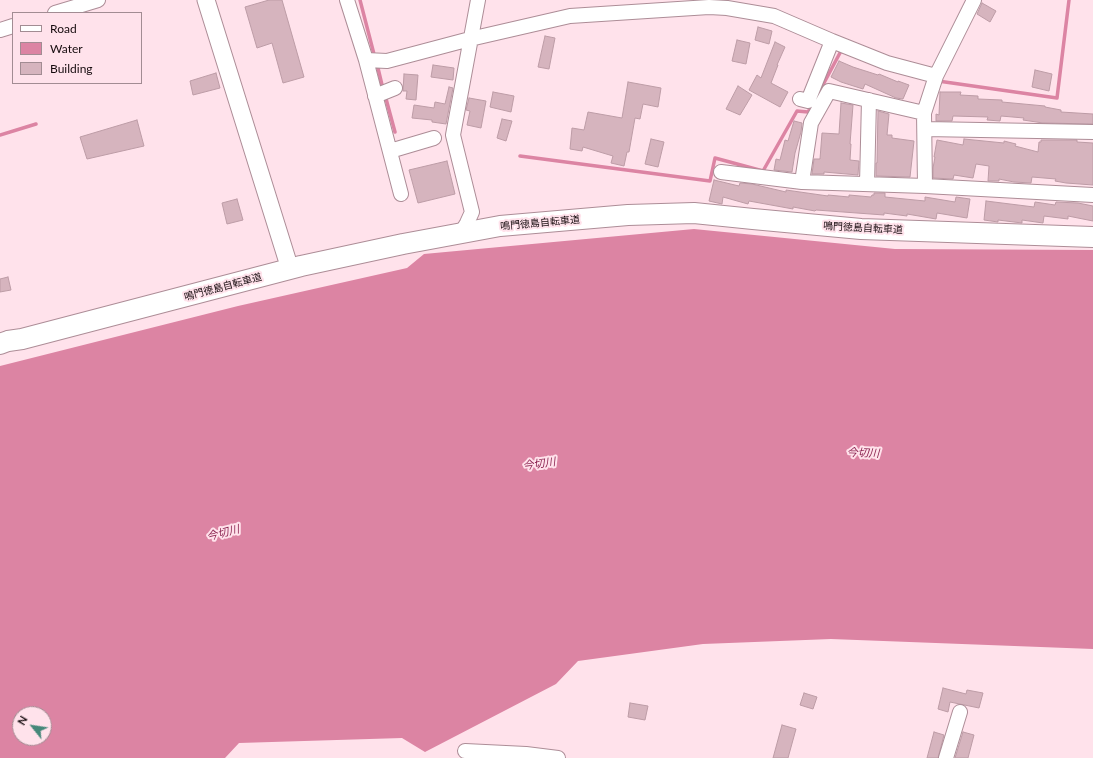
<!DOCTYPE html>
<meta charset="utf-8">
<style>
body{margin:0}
#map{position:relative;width:1093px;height:758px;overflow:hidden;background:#ffe2eb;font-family:Lato,sans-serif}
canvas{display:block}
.legend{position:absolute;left:12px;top:12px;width:130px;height:72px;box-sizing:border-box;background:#ffe2eb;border:1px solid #a28c93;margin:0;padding:5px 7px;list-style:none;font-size:12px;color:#160b0e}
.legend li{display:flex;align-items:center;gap:8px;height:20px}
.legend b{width:20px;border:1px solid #a28c93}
.north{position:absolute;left:12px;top:706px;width:40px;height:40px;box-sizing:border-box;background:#ffe2eb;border:1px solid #a28c93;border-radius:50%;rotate:300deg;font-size:11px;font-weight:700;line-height:16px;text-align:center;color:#160b0e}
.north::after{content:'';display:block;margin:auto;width:14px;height:18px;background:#46887a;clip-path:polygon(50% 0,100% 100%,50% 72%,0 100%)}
</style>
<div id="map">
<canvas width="1093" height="758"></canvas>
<ul class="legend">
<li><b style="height:5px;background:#fff"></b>Road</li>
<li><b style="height:11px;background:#dc84a3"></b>Water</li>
<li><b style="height:11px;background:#d6b4be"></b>Building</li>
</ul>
<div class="north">N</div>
</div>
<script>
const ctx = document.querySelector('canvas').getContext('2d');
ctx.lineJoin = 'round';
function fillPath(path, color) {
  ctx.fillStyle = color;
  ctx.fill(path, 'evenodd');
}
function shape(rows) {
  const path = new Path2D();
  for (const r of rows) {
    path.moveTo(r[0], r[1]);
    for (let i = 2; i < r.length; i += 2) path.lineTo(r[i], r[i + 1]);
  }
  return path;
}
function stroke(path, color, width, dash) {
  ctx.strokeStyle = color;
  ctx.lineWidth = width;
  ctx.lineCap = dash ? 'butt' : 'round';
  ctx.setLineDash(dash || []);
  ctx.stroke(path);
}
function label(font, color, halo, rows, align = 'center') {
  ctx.font = font + ' Lato,"Noto Sans JP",sans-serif';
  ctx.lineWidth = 4;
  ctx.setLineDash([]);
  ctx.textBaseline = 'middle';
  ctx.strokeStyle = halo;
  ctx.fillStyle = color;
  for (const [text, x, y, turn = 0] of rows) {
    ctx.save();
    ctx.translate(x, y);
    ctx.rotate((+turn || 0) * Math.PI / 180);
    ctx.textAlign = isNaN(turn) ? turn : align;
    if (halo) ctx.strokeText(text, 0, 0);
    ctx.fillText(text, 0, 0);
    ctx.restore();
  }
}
const water = shape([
 [694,229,895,249,1093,250,1093,649,831,639,703,644,578,661,556,684,425,752,402,738,239,743,225,758,0,758,0,366,238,306,407,268,424,254],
 [20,714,44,714,44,738,20,738]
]);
const stream = shape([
 [360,0,375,58],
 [377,64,383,89],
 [938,81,1057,98,1069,0],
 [385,95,395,132],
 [817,96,841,51,844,52],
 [0,135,36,124],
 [520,156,710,181,715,158,763,171,797,111,808,112,813,103]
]);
const building = shape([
 [269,0,282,0,304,77,283,83,272,43,257,48,245,7,269,0],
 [982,3,996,11,990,22,977,14,982,3],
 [758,27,772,31,769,44,755,40,758,27],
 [545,36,555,38,549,69,538,67,545,36],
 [737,40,750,43,746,64,732,61,737,40],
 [775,42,785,47,777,65,778,65,771,83,788,92,780,107,749,90,757,75,761,78,775,42],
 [839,61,853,67,878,75,879,74,898,82,898,81,909,85,903,99,896,98,865,84,863,89,841,82,831,77,839,61],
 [433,65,454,68,453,80,431,77,433,65],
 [1035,70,1052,74,1049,91,1032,87,1035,70],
 [216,73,220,88,193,95,190,81,216,73],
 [404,74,418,75,416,100,406,99,407,91,403,91,404,74],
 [628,82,661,88,658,107,643,104,640,119,635,118,629,152,627,152,624,166,611,163,613,156,583,147,582,151,570,149,572,128,584,130,588,112,622,118,628,82],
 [738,86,752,95,740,115,726,109,738,86],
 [449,87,453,88,446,124,432,122,432,120,412,118,414,105,434,108,435,102,445,104,449,87],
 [493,92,514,96,511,112,490,107,493,92],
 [940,92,961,92,960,95,978,96,978,99,1002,100,1002,102,1045,106,1045,107,1061,110,1061,112,1093,114,1093,124,1043,123,1023,120,1024,118,1001,116,1000,121,987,120,988,117,953,116,952,121,936,121,936,114,939,115,940,92],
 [469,98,486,101,481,128,467,125,470,111,466,110,469,98],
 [841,103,853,105,850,144,851,144,850,160,859,161,858,175,824,172,824,174,812,174,814,159,820,159,822,133,839,134,841,103],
 [878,111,889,114,887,135,892,135,892,138,914,141,910,177,876,176,876,163,877,163,878,111],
 [502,119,512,121,506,141,497,138,502,119],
 [137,120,144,146,87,159,80,137,137,120],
 [794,121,802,123,801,132,795,153,792,172,774,170,776,159,780,160,785,140,788,141,794,121],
 [651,139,664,142,658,167,645,164,651,139],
 [964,139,1004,143,1004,141,1016,144,1015,146,1038,152,1039,142,1041,142,1041,140,1077,140,1077,142,1093,143,1093,185,1066,183,1055,181,1056,179,1032,177,1031,183,1014,182,999,179,999,181,988,181,989,166,976,164,973,178,954,175,953,179,933,178,933,168,935,157,934,157,937,140,963,145,964,139],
 [447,161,455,194,418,203,409,170,447,161],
 [714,180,739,186,740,183,752,184,786,192,786,190,828,196,828,195,849,197,849,195,871,197,872,195,874,195,874,193,885,193,885,197,925,201,925,197,955,202,956,197,970,199,967,218,937,213,936,219,907,214,907,216,884,213,884,215,816,210,815,211,793,207,793,209,749,201,748,204,723,197,722,204,709,201,714,180],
 [237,199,243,220,227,224,222,203,237,199],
 [986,201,1034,207,1035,202,1055,205,1056,202,1078,203,1093,206,1093,221,1068,216,1068,219,1044,216,1043,223,1022,220,1022,223,998,220,998,222,984,220,986,201],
 [8,277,11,290,0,292,0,279,8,277],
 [943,688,966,694,967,690,983,693,979,708,950,702,948,712,938,709,943,688],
 [804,693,817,697,813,709,800,705,804,693],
 [630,703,648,706,645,720,628,717,630,703],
 [782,725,796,729,788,758,773,758,782,725],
 [934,732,944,735,938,758,927,758,934,732],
 [963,732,974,735,968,758,955,758,963,732]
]);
const minor = shape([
 [347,0,366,60,401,194],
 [974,0,936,76,924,113,925,186,1093,195],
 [55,13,98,0],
 [0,30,13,26],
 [366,60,387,61,470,39,570,16,709,7,727,8,774,16,832,41,887,63,936,76],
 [375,96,395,88],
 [800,99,808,101,832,41],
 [925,129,1093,132],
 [390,151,434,138],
 [721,172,802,182,925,186],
 [802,182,811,123,829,91,924,113],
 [867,184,869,100],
 [461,233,467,223,472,212,453,135,478,0],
 [465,751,526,754,558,758],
 [946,758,960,712]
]);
const tertiary = shape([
 [206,0,290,269]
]);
const secondary = shape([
 [0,344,8,341,22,339,301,266,403,244,500,226,628,215,694,213,753,219,861,229,1093,237]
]);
const streetNames = [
 ["鳴門徳島自転車道",540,223,-5],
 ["鳴門徳島自転車道",863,228,3],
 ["鳴門徳島自転車道",223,287,-15]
];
const waterNames = [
 ["今切川",863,453,2],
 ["今切川",539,464,-8],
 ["今切川",223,533,-14]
];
fillPath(water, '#dc84a3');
stroke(stream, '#dc84a3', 3.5);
fillPath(building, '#d6b4be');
stroke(building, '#bd9ca6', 1);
stroke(minor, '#ad8d97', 16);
stroke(tertiary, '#ad8d97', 19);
stroke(secondary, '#ad8d97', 22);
stroke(minor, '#fff', 14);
stroke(tertiary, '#fff', 17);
stroke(secondary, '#fff', 20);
label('10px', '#160b0e', '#ffe2eb', streetNames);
label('italic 11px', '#8d2552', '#ffe2eb', waterNames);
</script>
